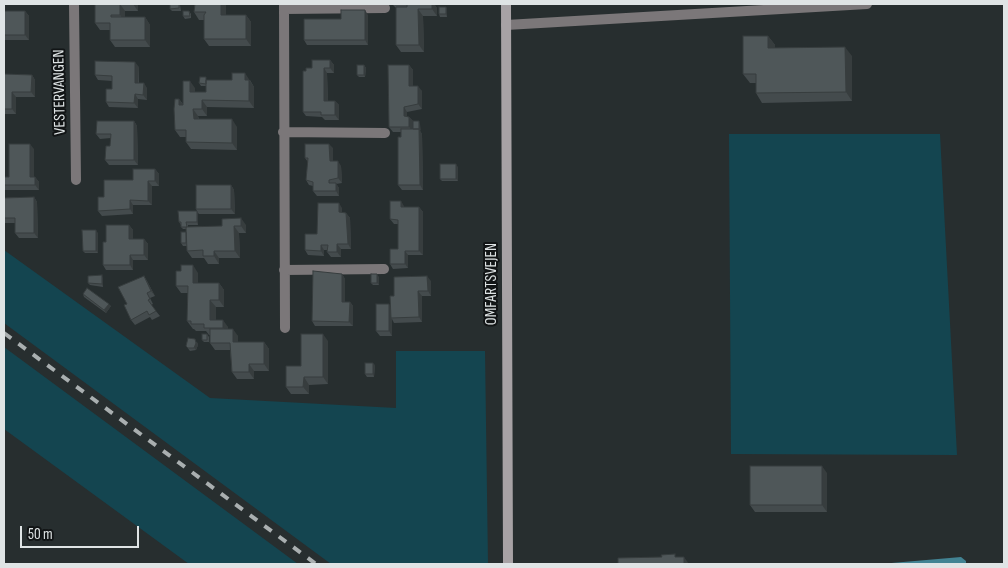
<!DOCTYPE html>
<style>
body{margin:0}
#map{position:relative;width:1008px;height:568px;overflow:hidden;background:#272e2f;font-family:"Sofia Sans Condensed",sans-serif}
canvas{display:block}
.frame{position:absolute;inset:0;border:5px solid #dfe4e5;pointer-events:none}
.scale{position:absolute;left:20px;top:526px;width:119px;height:22px;box-sizing:border-box;border:2px solid #dfe4e5;border-top:0;padding-left:6px;font-size:15px;line-height:18px;white-space:nowrap;color:#dfe4e5;-webkit-text-stroke:4px #121516;paint-order:stroke}
</style>
<div id="map">
<canvas width="1008" height="568"></canvas>
<div class="frame"></div>
<div class="scale">50 m</div>
</div>
<script>
const ctx = document.querySelector('canvas').getContext('2d');
ctx.lineJoin = 'round';
function fillPath(path, color) {
  ctx.fillStyle = color;
  ctx.fill(path, 'evenodd');
}
function shape(rows) {
  const path = new Path2D();
  for (const r of rows) {
    path.moveTo(r[0], r[1]);
    for (let i = 2; i < r.length; i += 2) path.lineTo(r[i], r[i + 1]);
  }
  return path;
}
function stroke(path, color, width, dash) {
  ctx.strokeStyle = color;
  ctx.lineWidth = width;
  ctx.lineCap = dash ? 'butt' : 'round';
  ctx.setLineDash(dash || []);
  ctx.stroke(path);
}
function label(font, color, halo, rows, align = 'center') {
  ctx.font = font + ' "Sofia Sans Condensed",sans-serif';
  ctx.lineWidth = 4;
  ctx.setLineDash([]);
  ctx.textBaseline = 'middle';
  ctx.strokeStyle = halo;
  ctx.fillStyle = color;
  for (const [text, x, y, turn = 0] of rows) {
    ctx.save();
    ctx.translate(x, y);
    ctx.rotate((+turn || 0) * Math.PI / 180);
    ctx.textAlign = isNaN(turn) ? turn : align;
    if (halo) ctx.strokeText(text, 0, 0);
    ctx.fillText(text, 0, 0);
    ctx.restore();
  }
}
const green = shape([
 [729,134,940,134,957,455,731,454],
 [4,250,210,398,396,408,396,351,485,351,488,564,331,564,4,323],
 [4,347,298,564,189,564,4,429]
]);
const water = shape([
 [961,557,966,561,966,564,880,564]
]);
const minor = shape([
 [74,4,76,180],
 [284,4,285,328],
 [284,9,385,8],
 [506,25,867,4],
 [283,132,385,133],
 [284,270,384,269]
]);
const secondary = shape([
 [506,4,508,564]
]);
const rail = shape([
 [4,333,316,564]
]);
const wall = shape([
 [95,4,138,4,138,11,125,11,125,17,145,17,150,25,150,47,115,47,110,40,110,30,100,30,95,23],
 [195,4,226,15,246,15,251,22,251,46,209,46,204,39,204,20,199,20,194,12],
 [392,4,434,4,437,8,437,16,423,16,424,52,401,52,396,45,396,8],
 [180,5,181,11,172,11,170,9],
 [446,7,447,9,447,17,440,17,439,14],
 [4,11,25,11,29,16,29,40,4,40],
 [189,11,191,14,191,18,185,19,183,16],
 [368,15,368,45,307,45,304,40],
 [768,36,775,45,775,48,852,56,852,101,762,103,756,93,756,83,750,83,743,74],
 [330,60,334,65,334,73,327,73,328,101,335,101,339,105,339,120,325,120,322,117,306,116,303,112,306,71],
 [364,65,366,68,365,77,359,77,357,75],
 [409,65,413,70,413,86,422,91,422,109,407,112,407,117,409,117,413,121,420,124,420,131,422,134,423,190,402,190,398,185,401,132,393,132,389,127],
 [139,67,139,83,147,88,147,100,138,99,138,108,109,107,106,102,112,89,112,81,98,80,95,75],
 [4,74,32,75,35,80,35,97,16,97,16,114,4,114],
 [208,80,250,80,254,87,254,108,207,107,207,116,198,116,199,119,237,127,237,150,191,149,186,142,186,137,180,137,175,130,179,99,183,104,195,88,195,92,206,92,206,86,201,86,199,83],
 [134,121,137,126,138,165,109,165,105,160,110,146,111,138,100,139,96,134],
 [333,148,333,161,341,166,342,183,336,184,339,188,339,196,317,196,313,191,313,186,309,185,306,180,308,162,305,158],
 [34,149,34,177,35,177,39,182,39,190,5,190,4,189,4,177,9,177],
 [458,167,458,181,442,181,440,179],
 [155,169,159,174,159,186,152,186,152,205,133,205,133,214,102,216,98,211,104,197],
 [231,185,234,190,235,214,199,214,198,213,198,225,188,225,188,227,246,225,246,233,239,233,240,258,219,258,219,264,208,264,204,258,192,258,187,251,187,246,183,246,181,243,186,232,186,229,183,229,181,227,181,225,179,222,197,211,196,209],
 [34,197,37,202,38,238,19,238,15,233,15,223,4,223,4,198],
 [404,206,404,207,419,207,423,212,423,255,408,255,408,268,393,269,390,264,398,249,398,224,394,224,390,219],
 [342,208,342,212,346,213,350,218,351,249,341,249,341,257,331,257,327,252,327,250,324,250,324,256,308,255,305,250,317,234],
 [129,225,133,230,133,239,144,239,148,244,148,260,133,260,133,270,106,270,103,265,106,242],
 [98,233,98,253,85,253,83,251],
 [198,273,198,283,219,283,224,290,224,307,216,307,216,320,228,327,228,329,238,336,238,342,264,342,269,349,269,371,254,371,254,379,237,379,232,372,230,350,215,350,210,343,210,335,209,335,206,331,196,331,194,329,193,329,187,321,188,293,181,293,176,286],
 [342,274,345,279,345,302,350,302,353,306,353,326,315,326,312,321],
 [144,276,147,281,155,296,150,298,153,304,151,305,160,316,152,320,150,317,135,325,131,320,127,304],
 [379,277,379,285,373,285,371,283],
 [103,278,103,287,90,285,88,283],
 [431,281,431,296,422,296,422,322,394,323,392,319,392,336,380,336,376,331,391,307,394,296],
 [83,294,111,306,106,313,84,297],
 [207,334,209,337,209,342,204,342,202,340],
 [328,341,328,384,309,385,309,394,291,394,286,387,301,366],
 [197,342,198,345,196,350,190,351,186,346],
 [375,365,374,377,367,377,365,374],
 [827,473,827,512,755,512,750,505]
]);
const shadedWall = shape([
 [120,4,125,11,125,22,120,15],
 [133,4,138,4,138,11],
 [221,4,226,4,226,22,221,15],
 [432,4,434,4,437,8,437,16,432,9],
 [446,7,447,9,447,17,446,14],
 [418,9,423,16,424,52,419,45],
 [365,10,368,15,368,45,365,40],
 [25,11,29,16,29,40,25,35],
 [246,15,251,22,251,46,246,39],
 [145,17,150,25,150,47,145,40],
 [768,36,775,45,775,57,768,48],
 [845,47,852,56,852,101,846,92],
 [330,60,334,65,334,73,330,68],
 [135,62,139,67,138,88,135,83],
 [364,65,366,68,365,77,364,75],
 [409,65,413,70,413,90,409,86],
 [324,68,327,73,328,105,324,101],
 [245,73,254,87,254,108,249,101,245,80],
 [32,75,35,80,35,97,31,92],
 [190,81,195,88,195,99,190,92],
 [144,83,147,88,147,100,143,95],
 [418,86,422,91,422,109,418,104],
 [12,92,16,97,16,114,12,109],
 [135,94,138,99,138,108,134,103],
 [179,99,184,106,179,105],
 [202,100,207,107,207,116,202,109],
 [335,101,339,105,339,120,335,115],
 [404,107,407,112,407,121,404,116],
 [193,109,198,116,199,126,194,119],
 [409,117,413,121,413,132,409,127],
 [232,119,237,127,237,150,232,143],
 [134,121,137,126,138,165,134,160],
 [419,121,420,124,421,131,419,129],
 [419,129,422,134,423,190,420,185],
 [30,144,34,149,34,182,30,177],
 [329,144,333,148,333,166,330,161],
 [338,161,341,166,342,183,338,178],
 [456,164,458,167,458,181,456,179],
 [155,169,159,174,159,186,155,181],
 [35,177,39,182,39,190,35,185],
 [148,181,152,186,152,205,148,201],
 [336,183,339,188,339,196,336,191],
 [231,185,234,190,235,214,231,209],
 [34,197,37,202,38,238,34,233],
 [130,200,133,205,133,214,130,209],
 [401,201,404,206,404,212,401,207],
 [339,203,342,208,342,217,339,212],
 [419,207,423,212,423,255,419,251],
 [197,211,198,213,198,225,197,222],
 [346,213,350,218,351,249,348,244],
 [241,218,246,225,246,233,241,226],
 [129,225,133,230,133,244,129,239],
 [234,226,239,233,240,258,235,251],
 [96,230,98,233,98,253,96,251],
 [144,239,148,244,148,260,144,255],
 [337,244,341,249,341,257,337,252],
 [321,245,324,250,324,256,321,251],
 [214,251,219,258,219,264,214,256],
 [405,251,408,255,408,268,405,264],
 [130,255,133,260,133,270,130,265],
 [193,265,198,273,198,290,193,283],
 [342,274,345,279,345,306,342,302],
 [377,274,379,277,379,285,377,283],
 [102,275,103,278,103,287,102,284],
 [144,276,147,281,155,296,151,291],
 [427,276,431,281,431,296,428,291],
 [219,283,224,290,224,307,219,300],
 [418,291,422,296,422,322,419,317],
 [210,300,216,307,216,327,210,320],
 [350,302,353,306,353,326,349,322],
 [109,304,111,306,106,313,104,310],
 [389,304,392,309,391,318,392,319,392,336,389,331],
 [223,320,228,327,228,335,223,328],
 [233,329,238,336,238,349,233,342],
 [323,334,328,341,328,384,323,377],
 [195,339,198,345,196,350,194,348],
 [264,342,269,349,269,371,264,364],
 [373,363,375,365,374,377,373,374],
 [249,364,254,371,254,379,249,372],
 [304,377,309,385,309,394,303,387],
 [822,466,827,473,827,512,822,505],
 [684,557,689,564,684,564]
]);
const building = shape([
 [95,4,133,4,120,4,120,15,111,15,111,17,145,17,145,40,110,40,110,23,95,23,95,4],
 [170,4,179,4,179,8,170,9,170,4],
 [195,4,221,4,221,15,246,15,246,39,204,39,204,15,206,12,194,12,195,4],
 [407,4,432,4,432,9,418,9,419,45,396,45,396,7,407,7,407,4],
 [439,7,446,7,446,14,439,14,439,7],
 [341,10,365,10,365,40,304,40,304,19,341,19,341,10],
 [4,11,25,11,25,35,4,35,4,11],
 [183,11,189,11,190,16,183,16,183,11],
 [743,36,768,36,768,48,845,47,846,92,756,93,756,74,743,74,743,36],
 [312,60,330,60,330,68,324,68,324,101,335,101,335,115,321,115,321,112,303,112,303,71,306,71,306,68,312,68,312,60],
 [95,61,135,62,135,83,144,83,143,95,135,94,134,103,106,102,106,89,112,89,112,76,95,75,95,61],
 [357,65,364,65,364,75,357,75,357,65],
 [388,65,409,65,409,86,418,86,418,104,404,107,404,116,409,117,409,127,389,127,388,65],
 [232,73,245,73,245,80,249,80,249,101,202,100,202,109,193,109,194,119,232,119,232,143,186,142,186,130,175,130,174,109,175,99,179,99,179,105,183,105,183,81,190,81,190,92,206,92,206,80,232,80,232,73],
 [4,74,32,75,31,92,12,92,12,109,4,109,4,74],
 [200,77,206,77,206,84,199,83,200,77],
 [97,121,134,121,134,160,105,160,106,146,110,146,111,134,96,134,97,121],
 [413,121,419,121,419,129,413,129,413,121],
 [401,129,419,129,420,185,398,185,398,137,401,137,401,129],
 [9,144,30,144,30,177,35,177,35,185,4,185,4,177,9,177,9,144],
 [305,144,329,144,330,161,338,161,338,178,329,180,329,183,336,183,336,191,313,191,313,182,306,180,308,158,305,158,305,144],
 [440,164,456,164,456,179,440,179,440,164],
 [133,169,155,169,155,181,148,181,148,201,130,200,130,209,98,211,98,197,104,197,104,180,133,180,133,169],
 [196,185,231,185,231,209,196,209,196,185],
 [34,197,34,233,15,233,15,218,4,218,4,198,34,197],
 [390,201,401,201,401,207,419,207,419,251,405,251,405,264,390,264,390,249,398,249,398,220,390,219,390,201],
 [318,203,339,203,339,212,346,213,348,244,337,244,337,252,327,252,328,245,321,245,321,251,305,250,305,234,317,234,318,203],
 [178,211,197,211,197,222,186,222,187,227,181,227,181,222,179,222,178,211],
 [241,218,241,226,234,226,235,251,214,251,214,256,203,256,203,250,187,251,186,227,222,226,222,219,241,218],
 [106,225,129,225,129,239,144,239,144,255,130,255,130,265,103,265,103,242,106,242,106,225],
 [82,230,96,230,96,251,83,251,82,230],
 [181,232,186,232,186,243,181,243,181,232],
 [181,265,193,265,193,283,219,283,219,300,210,300,210,320,223,320,223,328,204,328,204,324,191,324,191,321,187,321,188,286,176,286,176,271,181,271,181,265],
 [313,271,342,274,342,302,350,302,349,322,312,321,313,271],
 [371,274,377,274,377,283,371,283,371,274],
 [102,275,102,284,88,283,88,276,102,275],
 [144,276,151,291,147,293,150,299,148,300,156,311,149,315,147,311,131,320,124,305,127,304,118,287,144,276],
 [427,276,428,291,418,291,419,317,391,318,390,296,394,296,394,277,427,276],
 [87,288,109,304,104,310,83,294,87,288],
 [376,304,389,304,389,331,376,331,376,304],
 [210,329,233,329,233,342,264,342,264,364,249,364,249,372,232,372,230,343,210,343,210,329],
 [202,334,207,334,207,340,202,340,202,334],
 [301,334,323,334,323,377,304,377,303,387,286,387,286,366,301,366,301,334],
 [188,338,195,339,196,343,194,348,188,348,186,346,188,338],
 [365,363,373,363,373,374,365,374,365,363],
 [750,466,822,466,822,505,750,505,750,466],
 [675,554,675,557,684,557,684,564,618,564,618,558,662,557,661,555,675,554]
]);
const streetNames = [
 ["VESTERVANGEN",60,92,-91],
 ["OMFARTSVEJEN",492,284,-90]
];
fillPath(green, '#144550');
fillPath(water, '#428393');
stroke(minor, '#7b7779', 10);
stroke(secondary, '#a7a2a5', 10);
stroke(rail, '#a9afb0', 4, [9, 9]);
fillPath(wall, '#444b4d');
fillPath(shadedWall, '#373d3e');
fillPath(building, '#4f5759');
stroke(building, '#373d3e', 1);
label('16px', '#dfe4e5', '#121516', streetNames);
</script>
